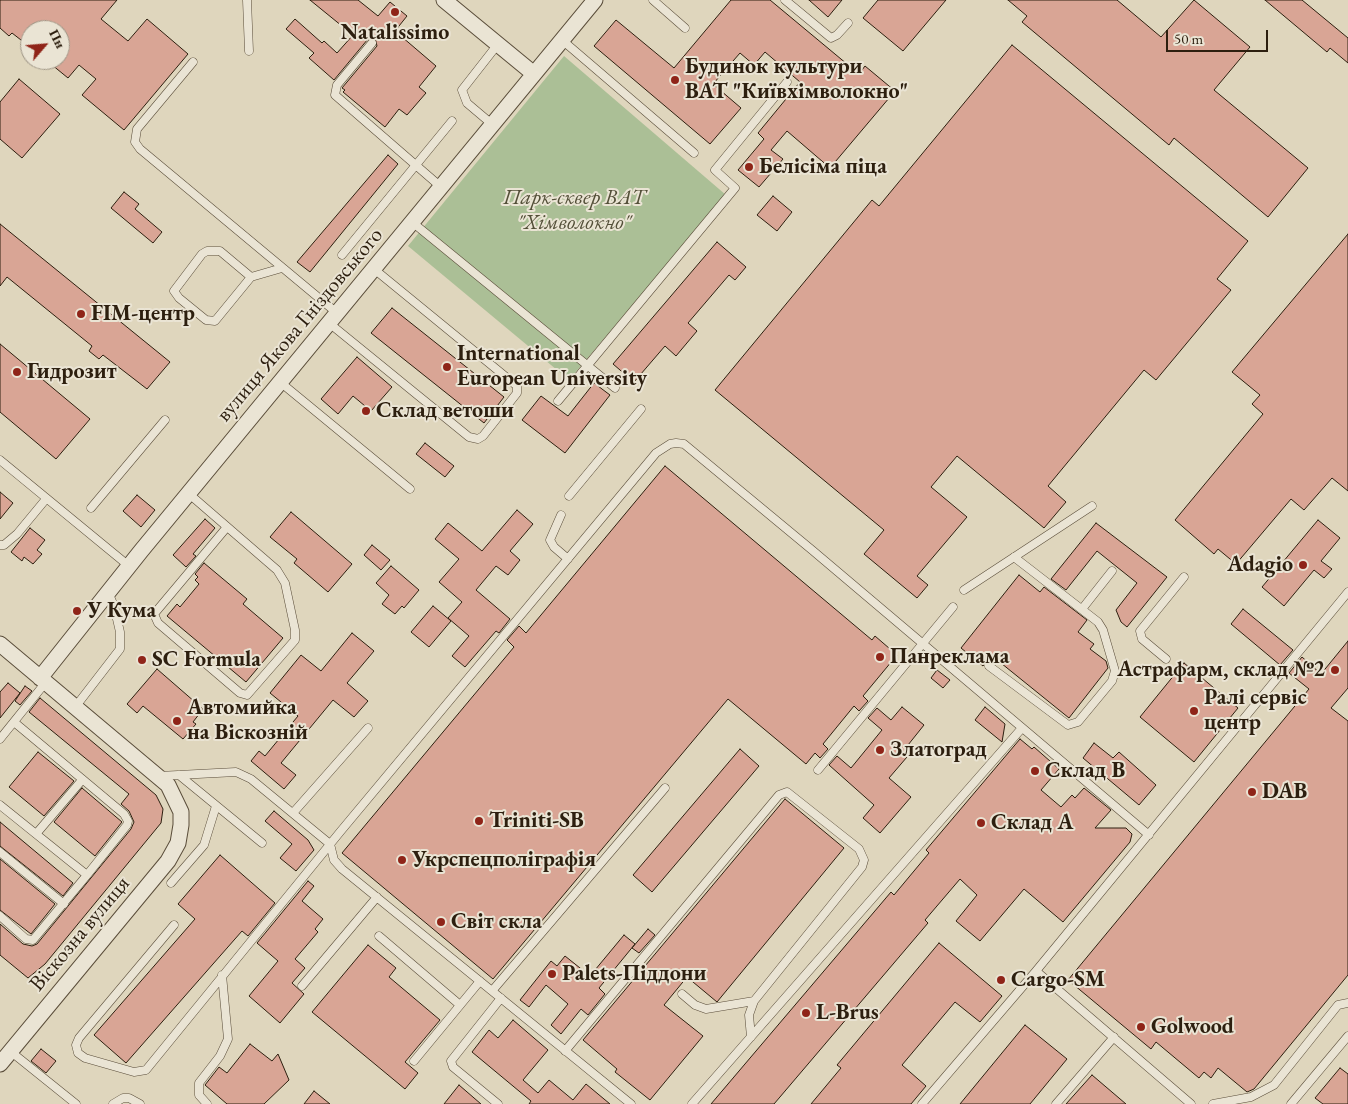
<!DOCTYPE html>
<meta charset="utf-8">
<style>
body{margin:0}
#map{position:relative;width:1348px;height:1104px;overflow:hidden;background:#dfd6bd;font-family:"EB Garamond",serif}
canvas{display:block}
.north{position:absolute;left:20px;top:20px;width:50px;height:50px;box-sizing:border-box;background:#eae4d4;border:1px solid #9e9585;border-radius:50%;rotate:63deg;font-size:14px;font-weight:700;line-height:20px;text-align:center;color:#2d1f0f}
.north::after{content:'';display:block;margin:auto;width:18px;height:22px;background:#8f2418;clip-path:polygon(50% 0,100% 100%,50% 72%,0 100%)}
.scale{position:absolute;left:1166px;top:30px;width:102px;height:22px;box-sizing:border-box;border:2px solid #2d1f0f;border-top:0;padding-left:6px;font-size:15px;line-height:18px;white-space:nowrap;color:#2d1f0f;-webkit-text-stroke:4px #eae4d4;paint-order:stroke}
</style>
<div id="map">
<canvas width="1348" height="1104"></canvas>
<div class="north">Пн</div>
<div class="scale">50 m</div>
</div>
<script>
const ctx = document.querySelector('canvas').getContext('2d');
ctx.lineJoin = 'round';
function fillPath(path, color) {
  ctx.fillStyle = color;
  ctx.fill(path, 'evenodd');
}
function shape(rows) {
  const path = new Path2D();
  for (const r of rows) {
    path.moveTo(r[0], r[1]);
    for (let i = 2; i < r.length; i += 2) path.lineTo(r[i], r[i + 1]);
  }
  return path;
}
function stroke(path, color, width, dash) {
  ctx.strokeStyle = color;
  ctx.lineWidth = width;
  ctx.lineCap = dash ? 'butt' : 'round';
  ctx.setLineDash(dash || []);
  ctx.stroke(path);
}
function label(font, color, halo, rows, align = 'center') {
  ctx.font = font + ' "EB Garamond",serif';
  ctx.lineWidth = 4;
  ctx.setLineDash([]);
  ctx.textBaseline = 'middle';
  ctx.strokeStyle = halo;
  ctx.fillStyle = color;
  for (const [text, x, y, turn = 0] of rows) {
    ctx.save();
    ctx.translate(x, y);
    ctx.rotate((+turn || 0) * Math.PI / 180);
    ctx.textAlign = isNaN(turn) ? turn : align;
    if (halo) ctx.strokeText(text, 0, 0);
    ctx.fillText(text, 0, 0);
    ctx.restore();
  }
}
const green = shape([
 [564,56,726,195,569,380,408,246]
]);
const building = shape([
 [0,0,117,0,101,19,128,41,147,19,188,54,124,130,82,95,96,79,79,65,68,78,46,60,60,60,60,30,30,30,30,47,12,33,9,36,0,28,0,0],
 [310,0,358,0,378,16,390,2,407,16,395,31,436,66,419,87,426,93,407,115,399,109,385,127,343,92,345,90,342,88,377,46,375,38,368,39,334,80,309,58,314,53,286,29,295,19,322,43,324,41,337,53,353,35,310,0],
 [731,0,770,0,859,74,865,66,895,91,830,168,787,131,771,150,783,159,759,187,738,170,764,139,758,133,800,82,765,52,754,65,740,53,713,84,741,108,710,144,594,46,616,20,674,68,731,0],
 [809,0,842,0,828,17,809,0],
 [878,0,946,0,903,51,863,18,878,0],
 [1008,0,1117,0,1161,37,1194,0,1250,47,1214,90,1308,168,1268,217,1174,138,1169,145,1022,22,1027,16,1008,0],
 [1265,0,1302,0,1348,38,1348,63,1330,48,1327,52,1265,0],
 [1012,45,1248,241,1217,279,1231,290,1156,380,1144,370,1048,486,1066,502,1044,528,957,456,931,487,967,517,917,576,928,585,917,598,864,554,884,530,715,390,872,200,879,206,1012,45],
 [19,79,60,114,22,158,0,139,0,102,19,79],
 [388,155,398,164,310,272,297,262,388,155],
 [124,192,139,204,135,209,162,232,153,243,111,208,124,192],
 [773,196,792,212,777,231,757,215,773,196],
 [0,224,170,362,147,389,103,355,99,359,89,351,92,346,7,277,0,286,0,224],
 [1348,234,1348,491,1332,478,1304,510,1291,499,1236,564,1218,549,1214,554,1175,520,1263,414,1252,404,1260,395,1232,372,1348,234],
 [717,242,746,267,735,280,729,275,688,323,697,331,676,356,665,346,634,382,613,364,717,242],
 [392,308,504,397,484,423,371,333,392,308],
 [0,344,90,419,56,459,0,412,0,344],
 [357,357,392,387,371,411,353,396,338,414,321,399,357,357],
 [594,383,610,395,565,453,522,420,541,396,568,416,594,383],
 [425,443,454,466,445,477,416,454,425,443],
 [665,466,872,640,875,636,897,655,863,696,868,701,859,711,854,706,823,744,828,749,820,758,815,753,806,764,728,699,493,979,342,853,514,647,507,640,519,626,526,633,665,466],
 [0,492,13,503,0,519,0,492],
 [137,495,155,510,141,527,123,511,137,495],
 [517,510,533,524,510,551,520,560,508,575,496,566,476,590,510,619,499,633,496,631,465,667,452,656,469,636,448,618,462,602,439,582,459,559,435,539,448,523,482,551,517,510],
 [291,512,352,564,328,592,294,563,297,559,270,537,291,512],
 [205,519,215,528,193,554,196,556,186,567,173,555,205,519],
 [1318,520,1340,538,1321,561,1332,569,1324,578,1314,570,1284,606,1262,587,1318,520],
 [1096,523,1167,577,1127,627,1121,622,1116,610,1137,583,1097,551,1066,590,1051,579,1096,523],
 [30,528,45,540,37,550,42,554,33,564,24,557,22,561,11,552,30,528],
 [372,545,390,560,381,570,364,555,372,545],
 [204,563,247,599,243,604,283,638,246,682,167,616,177,604,180,607,199,584,195,580,198,577,195,574,204,563],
 [391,566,419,590,404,608,402,606,395,614,382,604,389,595,376,583,391,566],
 [1019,575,1040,592,1044,587,1087,620,1078,632,1094,644,1090,649,1106,661,1108,668,1069,718,991,655,983,666,961,648,1019,575],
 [433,606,451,621,429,647,411,632,433,606],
 [1243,609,1293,650,1280,665,1231,624,1243,609],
 [352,633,374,651,347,683,368,701,354,717,333,700,281,763,296,775,284,789,251,761,259,751,265,756,298,716,270,693,301,655,321,671,352,633],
 [1348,641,1348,688,1331,708,1348,721,1348,975,1254,1089,1247,1092,1218,1068,1211,1078,1204,1072,1199,1078,1156,1042,1151,1049,1068,980,1309,689,1289,673,1302,657,1321,674,1348,641],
 [1184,663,1238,708,1194,762,1140,717,1184,663],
 [157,669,203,709,193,722,196,724,183,739,143,706,137,713,127,704,157,669],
 [937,670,950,680,943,688,931,678,937,670],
 [8,683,20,693,0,718,0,692,8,683],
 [25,686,32,691,20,705,15,701,25,686],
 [40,698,156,795,163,809,161,823,45,964,28,978,0,955,0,924,23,944,32,946,37,944,131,829,134,822,129,811,121,804,129,794,29,712,40,698],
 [902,707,924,725,908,745,913,750,889,778,911,797,880,833,863,818,874,805,829,765,837,756,851,768,882,730,868,718,877,708,891,720,902,707],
 [985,707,1005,724,1002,742,975,720,985,707],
 [1020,739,1032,749,1034,747,1059,769,1041,790,1061,807,1072,795,1075,798,1084,788,1111,810,1095,828,1126,828,1132,834,1130,842,1063,922,1024,889,980,941,956,921,977,895,960,879,925,920,928,923,774,1104,711,1104,891,892,894,895,929,853,926,850,1020,739],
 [1094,743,1113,758,1119,752,1156,785,1139,805,1083,758,1094,743],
 [740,749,759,766,652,892,633,875,740,749],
 [38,752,74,781,44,816,9,787,38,752],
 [82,788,122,822,95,856,54,822,82,788],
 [785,799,844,848,717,1002,687,977,664,1005,703,1036,650,1100,615,1072,617,1069,583,1040,785,799],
 [274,811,308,840,314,850,296,871,280,858,292,844,265,821,274,811],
 [0,822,73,883,63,896,0,846,0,822],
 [220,855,275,903,248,936,242,931,126,1063,94,1035,195,919,178,904,220,855],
 [0,859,55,904,31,934,0,910,0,859],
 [308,881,314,886,302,901,323,919,315,929,318,932,295,959,305,968,292,983,304,994,280,1023,249,996,278,961,257,943,308,881],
 [648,929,655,935,639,953,632,948,648,929],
 [624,935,635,944,599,988,605,994,588,1015,581,1009,561,1034,551,1025,568,1004,546,985,529,1007,520,1000,551,961,557,966,565,956,590,976,624,935],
 [939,943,1002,996,980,1022,955,1002,902,1065,926,1086,911,1104,811,1104,841,1068,837,1065,939,943],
 [368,945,396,968,389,977,440,1020,405,1062,418,1073,405,1089,312,1012,368,945],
 [513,1020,548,1050,523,1080,538,1093,549,1080,573,1100,586,1084,610,1104,529,1104,531,1101,472,1052,489,1030,498,1038,513,1020],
 [1025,1025,1067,1059,1030,1104,960,1104,1025,1025],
 [250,1044,272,1061,278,1054,289,1080,264,1104,227,1104,205,1085,219,1067,227,1073,250,1044],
 [41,1049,56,1061,46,1073,31,1061,41,1049],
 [1340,1068,1348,1074,1348,1104,1323,1104,1315,1098,1340,1068],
 [1092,1075,1126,1104,1066,1104,1092,1075],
 [459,1085,481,1104,444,1104,459,1085],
 [314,1091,330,1104,304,1104,314,1091]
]);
const service = shape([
 [247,0,249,51],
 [653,0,685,28],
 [785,0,831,38,837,35,848,23],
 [562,40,694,153],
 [372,43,337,85,335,95,441,187],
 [193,62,137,129,135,142,140,149,337,313],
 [493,125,467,103,462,90,498,44],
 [412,222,615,388],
 [342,255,452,121],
 [251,277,220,251,207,251,202,254,174,291,179,298,206,320,215,321,251,277,282,268],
 [329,323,469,437,478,439,483,436,517,393,517,386,374,269],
 [280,382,410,489],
 [558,401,735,188,715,170,787,82],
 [0,460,129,566],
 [188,493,277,570,285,583,295,630,295,640,247,695,240,693,158,623,154,614,227,527],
 [569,496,641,409],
 [91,508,165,420],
 [561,515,550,540,554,547,568,559],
 [0,545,4,545,17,534,46,499],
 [964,590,1092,506],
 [1082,609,1112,571],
 [1166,659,1142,639,1140,631,1184,577],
 [989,666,1068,725,1078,722,1112,681,1115,671,1103,630,1098,622,1014,557],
 [76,706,120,649,120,632,114,606,108,592],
 [0,739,46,682],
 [818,770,953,607],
 [179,775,262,843],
 [159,776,236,772,251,779,330,844,334,860,342,869,631,1104],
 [0,805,87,875,127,825,128,821,124,814,14,722],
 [293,813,368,728],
 [36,834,82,780],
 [0,852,64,904],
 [171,883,204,845,216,806],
 [0,916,26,939,33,940,87,875],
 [174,925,79,1038,76,1045,78,1053,85,1058,134,1072,146,1070,340,832,656,453,670,444,676,443,684,444,812,550,1149,835],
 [379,936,460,1005],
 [1036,971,1191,1104],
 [302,986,377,897],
 [492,991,665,788],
 [682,994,695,1005,706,1009,754,1001],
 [10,1051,76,1104],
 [565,1051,779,795,787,792,859,849,864,860,862,867,754,1001,749,1015,751,1037],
 [414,1061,480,981],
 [113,1104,123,1098,129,1098,140,1104],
 [207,1104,199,1095,199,1083,220,1056,228,1039,222,975],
 [498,1104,453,1067,451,1061,501,998],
 [692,1104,1022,728],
 [922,1104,1036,971,1348,592],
 [1056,1104,1114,1037],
 [1213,1104,1251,1097,1274,1085,1338,1005,1348,1003],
 [1291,1104,1348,1036]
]);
const minor = shape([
 [444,0,534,74],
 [0,644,168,785,181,812,181,825,178,843,168,861,0,1064],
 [40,678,141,551,595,0]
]);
const markers = [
 [395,12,5,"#8f2418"],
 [675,80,5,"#8f2418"],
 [749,167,5,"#8f2418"],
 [81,314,5,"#8f2418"],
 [447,367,5,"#8f2418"],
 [17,372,5,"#8f2418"],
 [366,411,5,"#8f2418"],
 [1303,565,5,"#8f2418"],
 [77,611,5,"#8f2418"],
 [880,657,5,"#8f2418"],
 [142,660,5,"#8f2418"],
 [1335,670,5,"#8f2418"],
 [1194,711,5,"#8f2418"],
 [177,721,5,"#8f2418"],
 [880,750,5,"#8f2418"],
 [1035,771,5,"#8f2418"],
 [1252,792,5,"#8f2418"],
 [479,821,5,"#8f2418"],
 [981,823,5,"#8f2418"],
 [402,860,5,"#8f2418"],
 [441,922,5,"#8f2418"],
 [552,974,5,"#8f2418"],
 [1001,980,5,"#8f2418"],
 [806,1013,5,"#8f2418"],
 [1141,1027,5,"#8f2418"]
];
const poiNames = [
 ["Natalissimo",395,33,"center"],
 ["Будинок культури",685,67],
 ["ВАТ \"Київхімволокно\"",685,92],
 ["Белісіма піца",759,167],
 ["FIM-центр",91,314],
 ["International",457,354],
 ["European University",457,379],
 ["Гидрозит",27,372],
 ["Склад ветоши",376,411],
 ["Adagio",1293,565,"right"],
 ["У Кума",87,611],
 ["Панреклама",890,657],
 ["SC Formula",152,660],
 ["Астрафарм, склад №2",1325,670,"right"],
 ["Ралі сервіс",1204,698],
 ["центр",1204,723],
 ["Автомийка",187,708],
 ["на Віскозній",187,733],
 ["Златоград",890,750],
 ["Склад B",1045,771],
 ["DAB",1262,792],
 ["Triniti-SB",489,821],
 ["Склад A",991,823],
 ["Укрспецполіграфія",412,860],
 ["Світ скла",451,922],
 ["Palets-Піддони",562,974],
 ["Cargo-SM",1011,980],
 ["L-Brus",816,1013],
 ["Golwood",1151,1027]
];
const parkNames = [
 ["Парк-сквер ВАТ",574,198],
 ["\"Хімволокно\"",574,223]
];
const streetNames = [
 ["вулиця Якова Гніздовського",300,325,-50],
 ["Віскозна вулиця",80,934,-50]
];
fillPath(green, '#abbf96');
fillPath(building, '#d9a595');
stroke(building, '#2d1f0f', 1);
stroke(service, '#5a4d3a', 9);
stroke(minor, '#5a4d3a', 17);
stroke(service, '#eae4d4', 8);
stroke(minor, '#eae4d4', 15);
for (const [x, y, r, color] of markers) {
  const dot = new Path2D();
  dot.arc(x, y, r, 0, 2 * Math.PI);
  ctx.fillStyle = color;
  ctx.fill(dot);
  stroke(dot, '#eae4d4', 2);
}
label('bold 22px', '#2d1f0f', '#eae4d4', poiNames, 'left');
label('italic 22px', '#534f38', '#eae4d4', parkNames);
label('22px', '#2d1f0f', '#eae4d4', streetNames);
</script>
